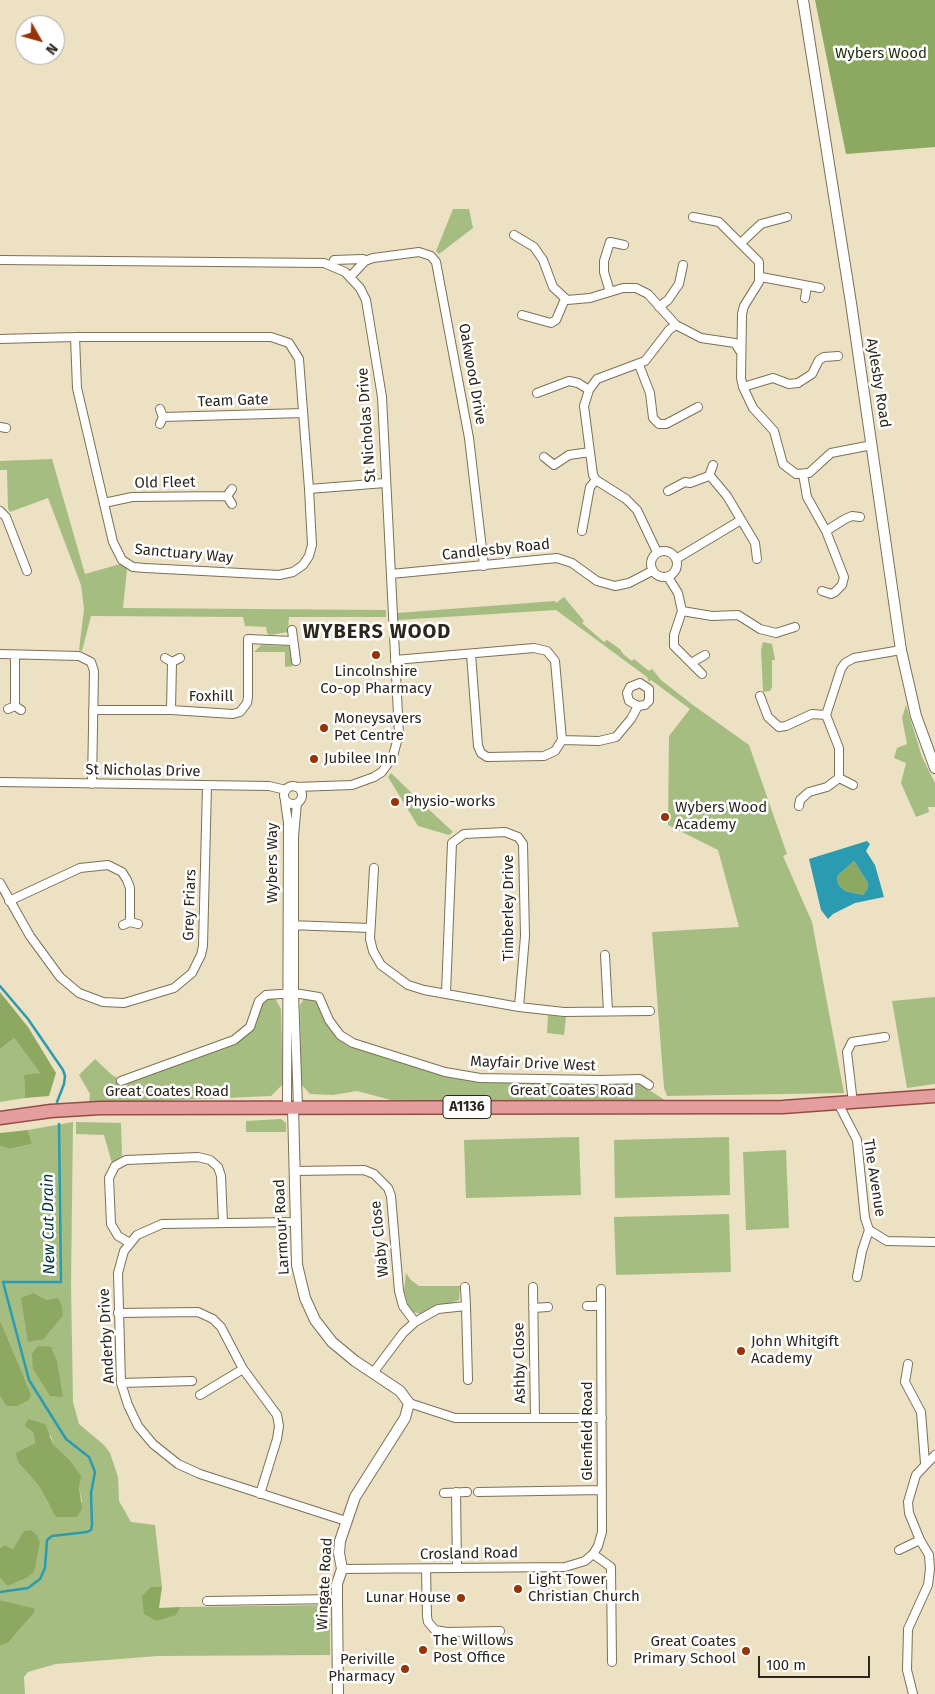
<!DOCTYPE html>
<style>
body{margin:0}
#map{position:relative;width:935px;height:1694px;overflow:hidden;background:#ede1c4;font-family:"Fira Sans",sans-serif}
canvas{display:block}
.north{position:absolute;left:15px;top:15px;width:50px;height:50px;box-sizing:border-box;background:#fff;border:1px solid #aba9a5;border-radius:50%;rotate:128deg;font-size:14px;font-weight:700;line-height:20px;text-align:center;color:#2c271d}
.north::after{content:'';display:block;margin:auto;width:18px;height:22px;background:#983303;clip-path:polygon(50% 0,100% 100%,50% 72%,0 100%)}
.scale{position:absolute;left:758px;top:1656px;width:112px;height:22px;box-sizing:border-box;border:2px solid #2c271d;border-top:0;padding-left:6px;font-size:15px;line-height:18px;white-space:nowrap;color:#2c271d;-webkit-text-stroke:4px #fff;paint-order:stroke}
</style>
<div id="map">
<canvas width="935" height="1694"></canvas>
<div class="north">N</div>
<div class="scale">100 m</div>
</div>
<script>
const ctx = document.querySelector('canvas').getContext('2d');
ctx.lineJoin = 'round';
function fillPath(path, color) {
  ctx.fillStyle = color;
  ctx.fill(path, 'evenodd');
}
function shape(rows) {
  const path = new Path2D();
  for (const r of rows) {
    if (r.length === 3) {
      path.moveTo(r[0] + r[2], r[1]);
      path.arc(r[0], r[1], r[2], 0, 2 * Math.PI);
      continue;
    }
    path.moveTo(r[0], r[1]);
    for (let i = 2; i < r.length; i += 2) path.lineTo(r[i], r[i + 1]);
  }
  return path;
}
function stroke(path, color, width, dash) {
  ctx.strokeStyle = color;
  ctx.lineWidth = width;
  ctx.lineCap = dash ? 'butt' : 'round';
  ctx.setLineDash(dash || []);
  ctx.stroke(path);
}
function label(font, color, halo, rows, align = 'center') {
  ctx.font = font + ' "Fira Sans",sans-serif';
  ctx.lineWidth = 5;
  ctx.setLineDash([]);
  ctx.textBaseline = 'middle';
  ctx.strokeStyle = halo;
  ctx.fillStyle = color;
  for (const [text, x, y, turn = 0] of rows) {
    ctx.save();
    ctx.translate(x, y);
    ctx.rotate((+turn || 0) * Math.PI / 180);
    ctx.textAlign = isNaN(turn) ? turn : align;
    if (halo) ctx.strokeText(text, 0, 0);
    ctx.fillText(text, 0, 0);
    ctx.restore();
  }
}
const green = shape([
 [453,209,469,209,473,228,439,254,436,251],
 [52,459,85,574,120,564,127,569,123,608,386,610,386,617,289,617,288,632,270,635,267,633,266,627,245,626,243,617,91,616,82,651,79,650,84,609,81,585,48,498,10,512,8,509,7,470,0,470,0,461],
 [564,597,584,621,582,623,604,642,607,640,620,649,623,654,632,661,634,659,649,671,652,669,661,680,693,705,749,745,787,854,783,856,812,922,844,1093,667,1096,664,1088,652,932,739,927,718,850,668,825,669,736,690,709,651,680,649,682,647,677,556,610,398,620,397,613,555,601,556,603],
 [763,642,772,644,775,660,772,660,772,687,770,691,763,692,761,650],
 [261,645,288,646,292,650,293,666,285,667,285,652,254,652],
 [906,705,922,757,935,783,935,807,928,807,929,812,916,817,901,783,906,763,894,758,897,748,907,744,902,718],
 [391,773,421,802,453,832,449,835,418,826,388,777],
 [306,996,315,996,340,1036,476,1080,544,1084,639,1083,669,1103,391,1100,357,1091,333,1095,310,1094,301,1084,300,1005],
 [270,997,275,998,281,1009,283,1084,271,1096,89,1104,90,1094,79,1075,95,1059,112,1075,121,1080,122,1087,126,1087,129,1080,134,1077,218,1050,240,1040,252,1027,262,1000],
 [935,997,935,1084,907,1088,892,1001],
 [548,1015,566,1017,564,1035,547,1033],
 [14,1038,40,1073,24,1076,25,1098,0,1102,0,1049],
 [281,1119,286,1123,286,1132,246,1132,246,1121],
 [73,1122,71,1284,73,1402,79,1424,104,1445,110,1453,118,1477,119,1501,131,1522,155,1525,162,1587,151,1587,144,1614,176,1615,181,1607,330,1605,330,1655,158,1656,56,1664,28,1672,24,1677,25,1694,0,1694,0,1646,8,1643,34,1613,34,1608,0,1600,0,1578,7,1586,38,1550,40,1543,22,1536,13,1549,5,1545,0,1548,0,1396,6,1406,31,1394,0,1320,0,1146,11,1149,32,1144,28,1130],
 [34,1293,47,1300,63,1316,44,1339],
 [33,1432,51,1436,53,1444,69,1459,79,1487,82,1502,49,1505,38,1485,24,1469,17,1453,35,1443],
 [76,1122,121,1123,122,1156,112,1163,104,1135,76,1134],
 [579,1137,581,1195,466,1198,464,1140],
 [729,1137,730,1195,615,1198,614,1140],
 [786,1150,789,1228,746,1230,743,1152],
 [729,1214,731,1272,616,1275,614,1217],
 [406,1273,411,1280,419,1286,460,1286,459,1300,421,1314,410,1311,404,1291]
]);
const forest = shape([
 [815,0,935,0,935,147,846,154],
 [854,861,868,883,869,889,863,895,845,891,838,884,837,876],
 [0,992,28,1027,56,1073,49,1096,25,1098,24,1075,40,1073,14,1038,0,1049],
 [28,1130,32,1144,10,1149,0,1146,0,1133],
 [34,1293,47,1300,58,1298,62,1306,63,1316,44,1339,28,1342,21,1298],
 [0,1320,31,1394,29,1400,17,1406,6,1406,0,1396],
 [38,1346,51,1347,57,1361,63,1397,50,1396,33,1369,32,1354],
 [28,1419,45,1424,53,1444,69,1459,81,1476,79,1487,82,1509,77,1517,56,1517,38,1485,18,1462,16,1453,35,1443,33,1432,25,1426],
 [31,1530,37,1535,40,1543,34,1572,26,1578,7,1586,0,1578,0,1548,5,1545,13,1549,24,1531],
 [151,1587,162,1587,159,1608,181,1607,176,1615,156,1621,144,1614,142,1596],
 [0,1600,34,1608,34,1613,8,1643,0,1646]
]);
const water = shape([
 [867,841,870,844,866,851,875,865,884,897,855,903,833,914,828,919,821,910,809,859],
 [854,861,868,883,868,889,863,895,845,891,838,884,837,876]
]);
const stream = shape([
 [0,986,28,1019,63,1070,65,1076,64,1084,57,1102],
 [0,1592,28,1588,40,1579,45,1568,47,1540,52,1536,87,1532,91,1530,92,1525,91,1493,95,1472,89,1457,66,1439,29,1380,3,1282,61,1282,59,1124]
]);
const minor = shape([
 [693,217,719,222,759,262,759,282,744,306,742,314,741,378,743,387,753,408,774,431,783,464,796,474,809,473,831,453,872,445],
 [514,235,534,247,543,260,553,287,567,300,590,298,623,288,636,288,648,294,676,325,701,338,735,343,740,351],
 [742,242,761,224,787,217],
 [0,260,324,263,345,272,360,288,366,300,382,397,399,734,393,756,382,772,374,777,352,785,296,787],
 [332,266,334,260,363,259,365,261],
 [350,277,365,261,373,258,419,252,431,256,436,262,469,438,484,566],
 [761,277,820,288],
 [610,292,604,272,604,261,610,242,624,245],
 [805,298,807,286],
 [659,307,668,300,679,284,683,265],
 [522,315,551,323,556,320,565,299],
 [0,339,75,337,271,337,289,343,299,359,309,489,312,545,309,556,303,565,293,572,279,575,145,568,133,567,122,560,113,542,77,388,75,337],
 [639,365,650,393,653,418,659,424,666,424,698,407],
 [743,387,773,378,789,384,798,383,812,374,819,360,824,357,838,356],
 [537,393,569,381,578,383,589,390],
 [163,417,303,413],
 [160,424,163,417,160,409],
 [0,427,6,428],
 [544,457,554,465,569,455,590,452],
 [803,474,807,497,826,531,844,577,842,585,835,592,831,594,822,591],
 [709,476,713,465],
 [309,489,385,483],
 [668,491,685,482,690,483,709,476,712,478,727,496,755,543,757,559],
 [104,503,132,497,227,496],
 [232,504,227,496,232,489],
 [0,511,6,517,27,571],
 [582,531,590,487,596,480],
 [826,531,845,519,852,516,860,517],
 [664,564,13],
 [657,552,637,510,626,499,596,480,593,475,584,406,589,390,597,379,645,361,669,330,676,325],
 [676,559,741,520],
 [391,574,557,558,572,563,597,581,615,586,629,583,652,571],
 [668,577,678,593,682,611],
 [292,630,296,661],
 [0,654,79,656,91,662,94,671,92,784],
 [471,654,478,746,481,753,487,757,544,756,555,751,562,740,599,741,616,737,631,719,638,706,645,705,649,701,649,689,640,683,630,687,627,693,629,701,638,706],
 [15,655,15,706],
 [165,658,172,662,180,658],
 [395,660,534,648,547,651,555,661,562,740],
 [691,663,705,655],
 [702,674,674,646,674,635,682,611,712,616,738,615,760,629,776,633,795,627],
 [760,696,768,717,779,727,786,726,812,714,826,715],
 [8,709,15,706,21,710],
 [93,710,171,710,233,714,240,712,247,703,248,697,248,639,292,641],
 [171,710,172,662],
 [839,778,853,785],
 [0,782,269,786,286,790],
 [293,795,9],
 [285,801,288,823,287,1107],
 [297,803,294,836,294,993,298,1107],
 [799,806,800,800,809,792,827,787,839,778,839,748,826,715,841,669,845,663,854,658,901,650],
 [374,868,370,939,373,951,381,965,408,985,424,990,519,1007,525,936,523,844,518,837,505,832,464,834,452,843,446,993],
 [0,883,30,936,60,977,79,993,103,1002,124,1003,174,988,192,973,201,955,203,946,207,786],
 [9,901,80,868,108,865,122,872,127,880,130,888,130,922],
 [123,925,130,922,138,924],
 [289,925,370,928],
 [605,955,608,1011],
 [519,1007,564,1012,650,1011],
 [121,1081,234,1040,250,1027,259,1001,266,995,294,993,319,997,329,1020,340,1035,353,1043,445,1072,480,1078,601,1080,640,1079,649,1085],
 [838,1103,857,1140,865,1218,869,1230,887,1241,935,1242],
 [853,1103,847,1052,852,1042,885,1037],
 [295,1171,364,1170,374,1174,388,1188,391,1196,399,1291,403,1306,415,1322],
 [296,1222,162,1224,137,1235,124,1251,118,1273,121,1383,128,1405,138,1426,153,1444,178,1464,200,1474,346,1521],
 [130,1243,118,1236,111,1224,109,1178,115,1166,126,1160,198,1157,210,1160,218,1167,221,1176,223,1223],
 [857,1277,862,1251,869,1230],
 [465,1287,466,1306],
 [533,1287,535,1418],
 [587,1306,601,1306],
 [533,1308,548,1307],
 [118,1313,198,1312,213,1319,221,1327,243,1369,277,1415,279,1426,277,1439,260,1494],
 [908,1364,905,1382,921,1412,925,1463],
 [373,1373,403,1333,415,1322,438,1309,466,1306,468,1380],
 [121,1383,192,1381],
 [200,1395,243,1369],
 [409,1403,455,1418,602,1418],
 [456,1492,457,1568],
 [478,1492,602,1490],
 [444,1493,467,1492],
 [899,1550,920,1540],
 [593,1554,611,1567,612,1662],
 [342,1569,565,1567,585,1561,593,1554,598,1546,602,1532,601,1289],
 [426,1569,427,1616,428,1622,435,1630,447,1632,500,1631],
 [207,1601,337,1599],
 [913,1694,907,1670,908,1629,928,1585,930,1569,929,1555,920,1540,909,1513,908,1502,916,1475,935,1455]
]);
const tertiary = shape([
 [803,0,851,303,901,650,916,716,935,768],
 [293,1107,297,1265,305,1298,315,1320,332,1342,355,1361,400,1391,409,1403,405,1418,355,1497,340,1541,339,1553,342,1569,337,1584,337,1599,338,1694]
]);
const primary = shape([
 [0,1118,51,1111,100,1108,783,1107,935,1096]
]);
const markers = [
 [376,655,5,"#983303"],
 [324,728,5,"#983303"],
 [314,759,5,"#983303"],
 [395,802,5,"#983303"],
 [665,817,5,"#983303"],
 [741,1351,5,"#983303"],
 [518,1589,5,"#983303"],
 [461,1598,5,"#983303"],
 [423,1650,5,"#983303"],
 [746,1651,5,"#983303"],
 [405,1669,5,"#983303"]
];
const shields = [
 [467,1107,48]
];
const shieldNames = [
 ["A1136",467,1107]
];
const parkNames = [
 ["Wybers Wood",881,54]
];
const streetNames = [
 ["Oakwood Drive",472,374,80],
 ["Aylesby Road",878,383,81],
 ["Team Gate",233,401,-2],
 ["St Nicholas Drive",367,425,-94],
 ["Old Fleet",165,483,-1],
 ["Candlesby Road",496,550,-6],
 ["Sanctuary Way",184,554,5],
 ["Foxhill",211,697],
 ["St Nicholas Drive",143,771,1],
 ["Wybers Way",273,863,-90],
 ["Grey Friars",190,905,-88],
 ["Timberley Drive",509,908,-90],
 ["Mayfair Drive West",533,1064,2],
 ["Great Coates Road",572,1091],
 ["Great Coates Road",167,1092],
 ["The Avenue",874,1178,81],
 ["Larmour Road",282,1227,-93],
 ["Waby Close",380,1239,-96],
 ["Anderby Drive",107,1336,-93],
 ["Ashby Close",520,1363,-91],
 ["Glenfield Road",588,1431,-90],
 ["Crosland Road",469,1554,-1],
 ["Wingate Road",325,1584,-87]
];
const poiNames = [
 ["Lincolnshire",376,672,"center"],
 ["Co-op Pharmacy",376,689,"center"],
 ["Moneysavers",334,719],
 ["Pet Centre",334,736],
 ["Jubilee Inn",324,759],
 ["Physio-works",405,802],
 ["Wybers Wood",675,808],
 ["Academy",675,825],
 ["John Whitgift",751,1342],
 ["Academy",751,1359],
 ["Light Tower",528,1580],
 ["Christian Church",528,1597],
 ["Lunar House",451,1598,"right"],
 ["The Willows",433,1641],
 ["Post Office",433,1658],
 ["Great Coates",736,1642,"right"],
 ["Primary School",736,1659,"right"],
 ["Periville",395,1660,"right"],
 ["Pharmacy",395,1677,"right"]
];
const waterNames = [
 ["New Cut Drain",49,1224,-91]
];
const districtNames = [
 ["WYBERS WOOD",377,632]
];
fillPath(green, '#a6bd82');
fillPath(forest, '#8da861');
fillPath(water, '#2b9bb1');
stroke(stream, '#2b9bb1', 2.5);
stroke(minor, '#7c7157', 10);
stroke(tertiary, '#7c7157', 12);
stroke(primary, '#974b46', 15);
stroke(minor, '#fff', 8);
stroke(tertiary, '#fff', 10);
stroke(primary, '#e39e9d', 12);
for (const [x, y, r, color] of markers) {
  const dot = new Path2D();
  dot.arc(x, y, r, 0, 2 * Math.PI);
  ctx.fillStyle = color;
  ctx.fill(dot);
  stroke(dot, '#fff', 2);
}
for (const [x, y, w] of shields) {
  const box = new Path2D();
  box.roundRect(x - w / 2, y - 11.5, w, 23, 4);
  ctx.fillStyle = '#fff';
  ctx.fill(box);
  stroke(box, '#2c271d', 1);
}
label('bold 14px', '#2c271d', null, shieldNames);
label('15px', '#232e0f', '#fff', parkNames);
label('15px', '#2c271d', '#fff', streetNames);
label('15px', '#2c271d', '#fff', poiNames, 'left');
label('italic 16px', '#00333d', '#fff', waterNames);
ctx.letterSpacing = '1px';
label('bold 20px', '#2c271d', '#fff', districtNames);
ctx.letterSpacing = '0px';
</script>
